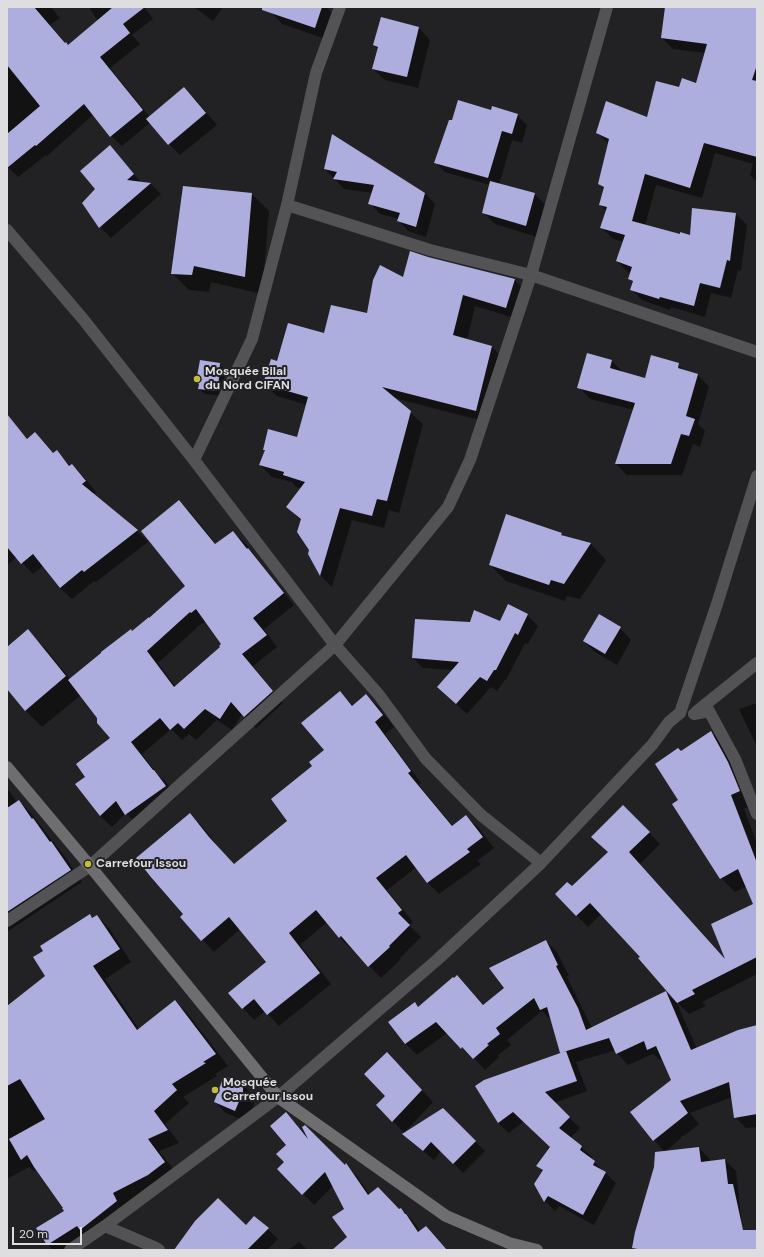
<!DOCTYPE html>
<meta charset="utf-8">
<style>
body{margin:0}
#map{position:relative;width:764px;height:1257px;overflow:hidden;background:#222225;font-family:"DM Sans",sans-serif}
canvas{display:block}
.frame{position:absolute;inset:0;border:8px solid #dedee1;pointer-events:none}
.scale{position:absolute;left:12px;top:1227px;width:70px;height:18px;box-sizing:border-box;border:2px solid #dedee1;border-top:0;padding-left:5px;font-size:12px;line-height:14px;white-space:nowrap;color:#dedee1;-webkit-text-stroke:3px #222225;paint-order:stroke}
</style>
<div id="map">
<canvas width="764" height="1257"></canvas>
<div class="frame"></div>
<div class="scale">20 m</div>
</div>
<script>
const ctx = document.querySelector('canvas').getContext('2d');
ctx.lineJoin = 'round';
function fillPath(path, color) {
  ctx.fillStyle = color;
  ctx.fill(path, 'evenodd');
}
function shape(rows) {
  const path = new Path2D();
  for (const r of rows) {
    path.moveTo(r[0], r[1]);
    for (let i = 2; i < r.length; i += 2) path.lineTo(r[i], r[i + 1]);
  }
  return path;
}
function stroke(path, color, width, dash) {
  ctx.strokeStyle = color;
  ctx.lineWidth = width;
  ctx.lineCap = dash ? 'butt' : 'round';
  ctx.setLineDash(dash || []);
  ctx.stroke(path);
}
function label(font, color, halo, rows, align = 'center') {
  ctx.font = font + ' "DM Sans",sans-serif';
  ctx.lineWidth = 4;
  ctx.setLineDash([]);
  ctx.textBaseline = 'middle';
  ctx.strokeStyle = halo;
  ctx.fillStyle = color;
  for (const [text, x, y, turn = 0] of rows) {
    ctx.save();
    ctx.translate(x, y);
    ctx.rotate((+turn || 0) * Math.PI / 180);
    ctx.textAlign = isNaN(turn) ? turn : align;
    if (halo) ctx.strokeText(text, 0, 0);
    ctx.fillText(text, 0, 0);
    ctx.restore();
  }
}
const shadow = shape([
 [7,7,51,7,60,18,50,25,68,46,98,21,89,7,144,7,153,19,132,35,140,44,110,68,150,117,184,88,195,99,217,125,180,155,169,144,151,122,122,146,111,136,94,114,47,156,46,155,18,177,7,166],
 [194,7,223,7,213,21],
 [273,7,326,7,334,16,326,39,282,24,271,12],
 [673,7,757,7,757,182,750,175,753,164,715,153,702,198,656,185,645,226,680,235,691,236,736,214,747,225,741,271,738,270,731,298,711,293,705,317,671,307,670,310,642,300,631,289,633,283,629,279,631,273,628,272,617,261,624,242,613,239,602,228,606,211,600,204,604,189,599,183,609,144,597,133,647,119,679,88,697,85,705,53,673,49,662,38],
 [419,28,430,40,418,88,385,80,373,69,378,49,374,45],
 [492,111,517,115,527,125,522,143,512,140,499,185,534,194,546,205,537,237,495,224,483,212,490,185,445,172,435,162],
 [110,147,142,183,151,184,161,194,111,238,100,227,96,189],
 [325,169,425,193,435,204,426,237,408,231,398,220,399,219,380,214,370,203,373,193,344,189],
 [252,194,269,211,262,294,211,282,209,292,189,290,172,273],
 [403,278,515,280,527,292,518,319,475,306,467,340,492,347,504,359,487,422,394,398,423,424,399,513,389,510,384,528,352,520,332,587,321,576,309,554,310,550,302,521,287,507,301,488,296,487,292,482,272,477,260,465,265,451,264,449,298,438,307,405,277,396,265,384,278,362,324,334,368,314],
 [611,360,623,372,645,379,678,364,686,372,698,375,709,387,698,424,705,431,700,447,693,444,682,475,627,475,616,464,634,410,590,399,579,387],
 [220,364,225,370,223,396,205,394,199,389],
 [9,419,28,439,35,434,54,454,56,451,71,466,72,465,83,476,96,492,94,495,137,531,148,542,96,582,94,581,72,599,60,588,43,566,33,574,17,557,7,565,7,421],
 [179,501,190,512,216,544,233,532,245,543,294,605,264,629,277,647,253,666,283,703,256,728,242,714,232,730,217,720,196,740,189,734,182,740,171,729,142,754,159,776,166,782,176,798,138,825,126,813,112,827,100,816,87,777,111,738,98,717,81,695,42,727,25,710,7,687,7,648,28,631,45,648,70,679,149,619,186,586],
 [206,621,222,644,221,647,175,686,158,663,202,623,203,624],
 [561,534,564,536,591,544,606,560,580,599,567,596,565,601,506,581,490,565],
 [508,606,527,615,538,626,528,644,525,643,506,680,505,680,497,691,491,687,467,714,438,687,453,670,423,668,413,658,500,622],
 [620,628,631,640,617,665,595,652,584,641],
 [340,692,353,706,366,695,378,706,394,727,385,734,421,783,419,785,453,826,466,816,478,827,494,848,477,861,481,864,439,894,427,882,417,867,387,890,413,922,409,925,421,937,400,958,401,959,381,978,352,948,351,949,339,937,327,922,300,945,331,984,279,1026,265,1011,254,1020,229,993,268,962,240,929,214,952,182,917,184,915,190,815,202,826,220,849,234,865,288,822,313,766,326,750],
 [757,703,757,747,739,709],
 [711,732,725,746,752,805,744,809,757,843,757,898,747,886,735,892,721,878,679,800,681,752],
 [7,788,17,802,19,801,31,813,56,846,63,854,82,882,7,932],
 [623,806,660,844,640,864,727,961,757,903,757,974,702,1002,706,1006,689,1014,676,1001,697,1049,757,1026,757,1127,746,1128,735,1117,732,1097,690,1113,699,1124,684,1136,682,1136,681,1138,665,1152,654,1140,672,1080,663,1059,660,1060,653,1054,628,1065,617,1053,616,1050,576,1062,587,1091,554,1103,580,1128,570,1138,581,1147,592,1157,591,1159,616,1183,594,1225,559,1206,555,1211,545,1201,535,1184,543,1171,538,1166,551,1147,524,1121,509,1133,498,1123,562,1054,560,1052,551,1020,542,1011,507,1040,511,1045,498,1055,499,1057,485,1070,474,1058,473,1059,447,1033,417,1055,406,1044,389,1022,415,1003,419,1008,457,976,484,1005,505,989,546,941,557,952,569,976,567,977,592,1028,666,992,672,999,674,998,641,957,601,914,588,927,556,894,572,887,608,852],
 [90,915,93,918,97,916,109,928,131,962,105,979,139,1029,175,1001,188,1014,228,1066,215,1074,217,1076,183,1097,189,1103,165,1124,179,1143,159,1151,177,1174,93,1242,89,1238,71,1250,53,1250,48,1245,38,1228,66,1211,37,1169,34,1171,29,1167,7,1179,7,1007,47,976],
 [399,1065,433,1102,404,1133,378,1105,387,1096],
 [243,1085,254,1097,254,1104,247,1122,226,1113,215,1102],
 [442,1109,485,1151,463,1173,441,1151,434,1160,414,1144,404,1134],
 [286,1113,306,1135,307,1135,345,1166,346,1165,357,1176,370,1195,399,1210,401,1209,412,1220,421,1232,447,1250,333,1250,349,1237,345,1209,333,1186,314,1205,278,1169,285,1162,287,1145],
 [699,1148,710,1159,710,1162,725,1160,736,1171,744,1243,757,1231,757,1250,635,1250,633,1248],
 [246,1227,268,1229,278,1239,267,1250,175,1250],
 [299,1242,308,1250,289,1250]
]);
const building = shape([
 [7,7,34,7,65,43,66,42,68,45,113,7,145,7,123,24,130,33,100,57,143,110,110,137,84,104,36,146,35,145,7,168,7,134,40,106,7,65],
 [262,7,322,7,315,28,262,10],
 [665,7,757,7,757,65,752,80,757,81,757,157,704,143,690,188,645,174,632,221,680,234,680,232,690,235,692,208,736,213,730,261,727,260,720,288,700,283,694,306,660,297,659,299,630,290,633,281,628,279,632,267,616,261,625,235,600,228,607,207,599,205,604,187,598,184,609,139,596,133,606,101,647,117,656,81,679,87,682,78,696,83,707,44,661,38],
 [381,17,419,27,407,77,372,69,378,47,373,45],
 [184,87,206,113,168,145,146,119],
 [458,100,491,110,492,106,518,114,512,134,502,131,488,178,434,163,449,120,452,120],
 [332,134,425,193,416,227,397,221,400,213,368,204,374,185,333,179,337,172,324,169],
 [110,145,134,174,127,180,151,183,99,228,82,203,95,189,80,171],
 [490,181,535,193,526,226,482,213],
 [183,186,252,193,245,277,194,266,192,275,171,274],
 [410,251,428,257,515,279,506,308,463,295,453,335,492,346,476,411,382,387,411,411,387,501,377,499,372,516,340,508,320,576,308,554,309,550,297,532,301,519,286,507,305,482,283,475,284,472,259,465,265,450,263,450,268,429,297,437,308,397,263,384,271,359,277,361,288,323,324,333,331,305,367,313,373,280,380,265,403,277],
 [587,353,612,360,610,368,645,378,651,355,679,363,678,368,698,374,686,416,695,419,689,436,681,434,671,464,615,464,635,403,577,388],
 [200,360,220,363,218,391,198,389,199,384,196,382],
 [7,414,27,439,35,432,53,453,57,450,69,466,72,464,86,481,82,484,138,530,84,572,82,570,60,588,33,554,21,564,7,547],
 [179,500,215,544,233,531,247,549,248,548,284,593,253,618,267,635,242,654,273,691,244,717,231,702,220,719,205,709,184,729,178,723,170,730,160,718,131,742,153,770,154,770,166,786,125,815,116,801,100,816,75,784,85,777,76,764,110,738,97,723,97,718,68,680,101,653,101,652,131,629,132,631,149,617,149,618,185,586,141,531],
 [196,609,221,644,219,646,220,647,174,687,147,651,190,612,191,613],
 [506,514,562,533,561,535,591,543,564,584,551,580,549,585,489,565],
 [508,604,528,614,518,635,515,633,496,670,494,670,487,681,480,677,456,704,437,687,459,662,412,658,415,619,470,622,474,610,500,621],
 [599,614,621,627,605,654,583,641],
 [28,629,66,676,25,711,7,689,7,647],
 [340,691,352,706,366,694,383,715,375,722,411,771,408,773,452,826,466,815,483,837,467,849,470,852,427,883,406,855,376,878,402,910,398,913,410,925,389,946,390,947,368,967,341,936,339,938,316,910,289,933,320,973,267,1015,254,999,242,1009,228,993,266,962,229,917,201,941,180,917,183,914,150,876,136,858,190,813,209,837,234,864,287,821,271,799,312,766,309,762,324,750,301,723],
 [711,731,728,762,740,791,731,795,757,863,757,957,692,990,695,994,677,1003,638,958,640,957,590,903,576,916,555,894,567,882,572,886,608,852,591,837,623,805,650,832,629,852,725,959,711,924,753,904,738,869,720,879,672,804,678,800,655,764,678,748,681,751],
 [19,800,32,819,33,818,50,842,51,841,71,870,7,912,7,808],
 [90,914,92,918,97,915,120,949,93,966,137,1030,175,1000,216,1054,203,1062,206,1063,172,1084,177,1090,154,1111,168,1130,148,1139,165,1162,148,1175,113,1193,117,1201,80,1230,77,1226,47,1245,36,1228,64,1211,62,1208,63,1208,34,1167,27,1155,21,1160,9,1139,45,1119,20,1079,7,1086,7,1006,45,976,33,957,43,951,40,946],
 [546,940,558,965,556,966,578,1008,586,1030,666,991,691,1050,738,1030,757,1025,757,1114,734,1118,729,1082,680,1101,688,1113,653,1141,630,1112,671,1080,656,1046,647,1050,644,1041,616,1054,609,1038,560,1053,547,1007,540,1010,534,998,496,1028,500,1034,487,1044,489,1045,473,1059,462,1047,461,1049,436,1022,405,1044,388,1022,415,1002,418,1007,453,977,454,978,457,975,483,1005,504,988,489,968],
 [566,1051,577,1081,545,1092,570,1117,559,1128,582,1146,580,1150,595,1161,593,1165,606,1172,583,1215,548,1196,544,1202,534,1184,543,1170,536,1166,550,1147,513,1112,498,1123,475,1086,484,1080],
 [387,1052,422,1090,392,1122,376,1105,385,1096,364,1074],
 [224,1076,243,1084,243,1092,235,1111,214,1102],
 [443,1108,476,1141,453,1164,431,1142,423,1151,402,1134],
 [286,1112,308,1139,302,1127,305,1125,345,1165,346,1163,368,1195,378,1187,399,1209,401,1208,405,1214,406,1214,418,1232,426,1226,447,1250,332,1250,347,1237,332,1217,344,1209,325,1172,302,1195,277,1169,284,1162,276,1154,286,1145,270,1126],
 [699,1147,701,1162,725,1159,728,1184,733,1184,743,1230,757,1230,757,1250,643,1250,632,1248,635,1232,654,1167,655,1152],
 [218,1198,246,1225,254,1216,269,1228,247,1250,174,1250,195,1221]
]);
const street = shape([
 [287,205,430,250,531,275,757,352],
 [7,230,83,319,194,460,335,645,379,695,426,759,481,815,541,863],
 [194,460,252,339,287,205,316,73,340,7],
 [696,712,757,663],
 [694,714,709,711,735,759,757,814],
 [7,921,90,866,335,645,448,507,470,460,531,275,607,7],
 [105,1226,154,1247,159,1250],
 [70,1250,105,1226,278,1097,437,960,541,863,652,745,669,722,680,713,717,604,757,476]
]);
const secondary = shape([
 [7,767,90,866,278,1097,446,1216,509,1243,537,1250]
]);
const markers = [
 [197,379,4,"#c6bc3c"],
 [88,864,4,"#c6bc3c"],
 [215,1090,4,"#c6bc3c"]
];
const poiNames = [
 ["Mosquée Bilal",205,372],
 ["du Nord CIFAN",205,386],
 ["Carrefour Issou",96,864],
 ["Mosquée",223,1083],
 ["Carrefour Issou",223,1097]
];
fillPath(shadow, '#0007');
fillPath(building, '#adadde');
stroke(street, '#535355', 12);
stroke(secondary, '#6e6e71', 12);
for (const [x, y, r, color] of markers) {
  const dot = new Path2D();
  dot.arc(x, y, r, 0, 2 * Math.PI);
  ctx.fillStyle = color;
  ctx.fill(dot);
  stroke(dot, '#222225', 1.5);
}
label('bold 12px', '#dedee1', '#222225', poiNames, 'left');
</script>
